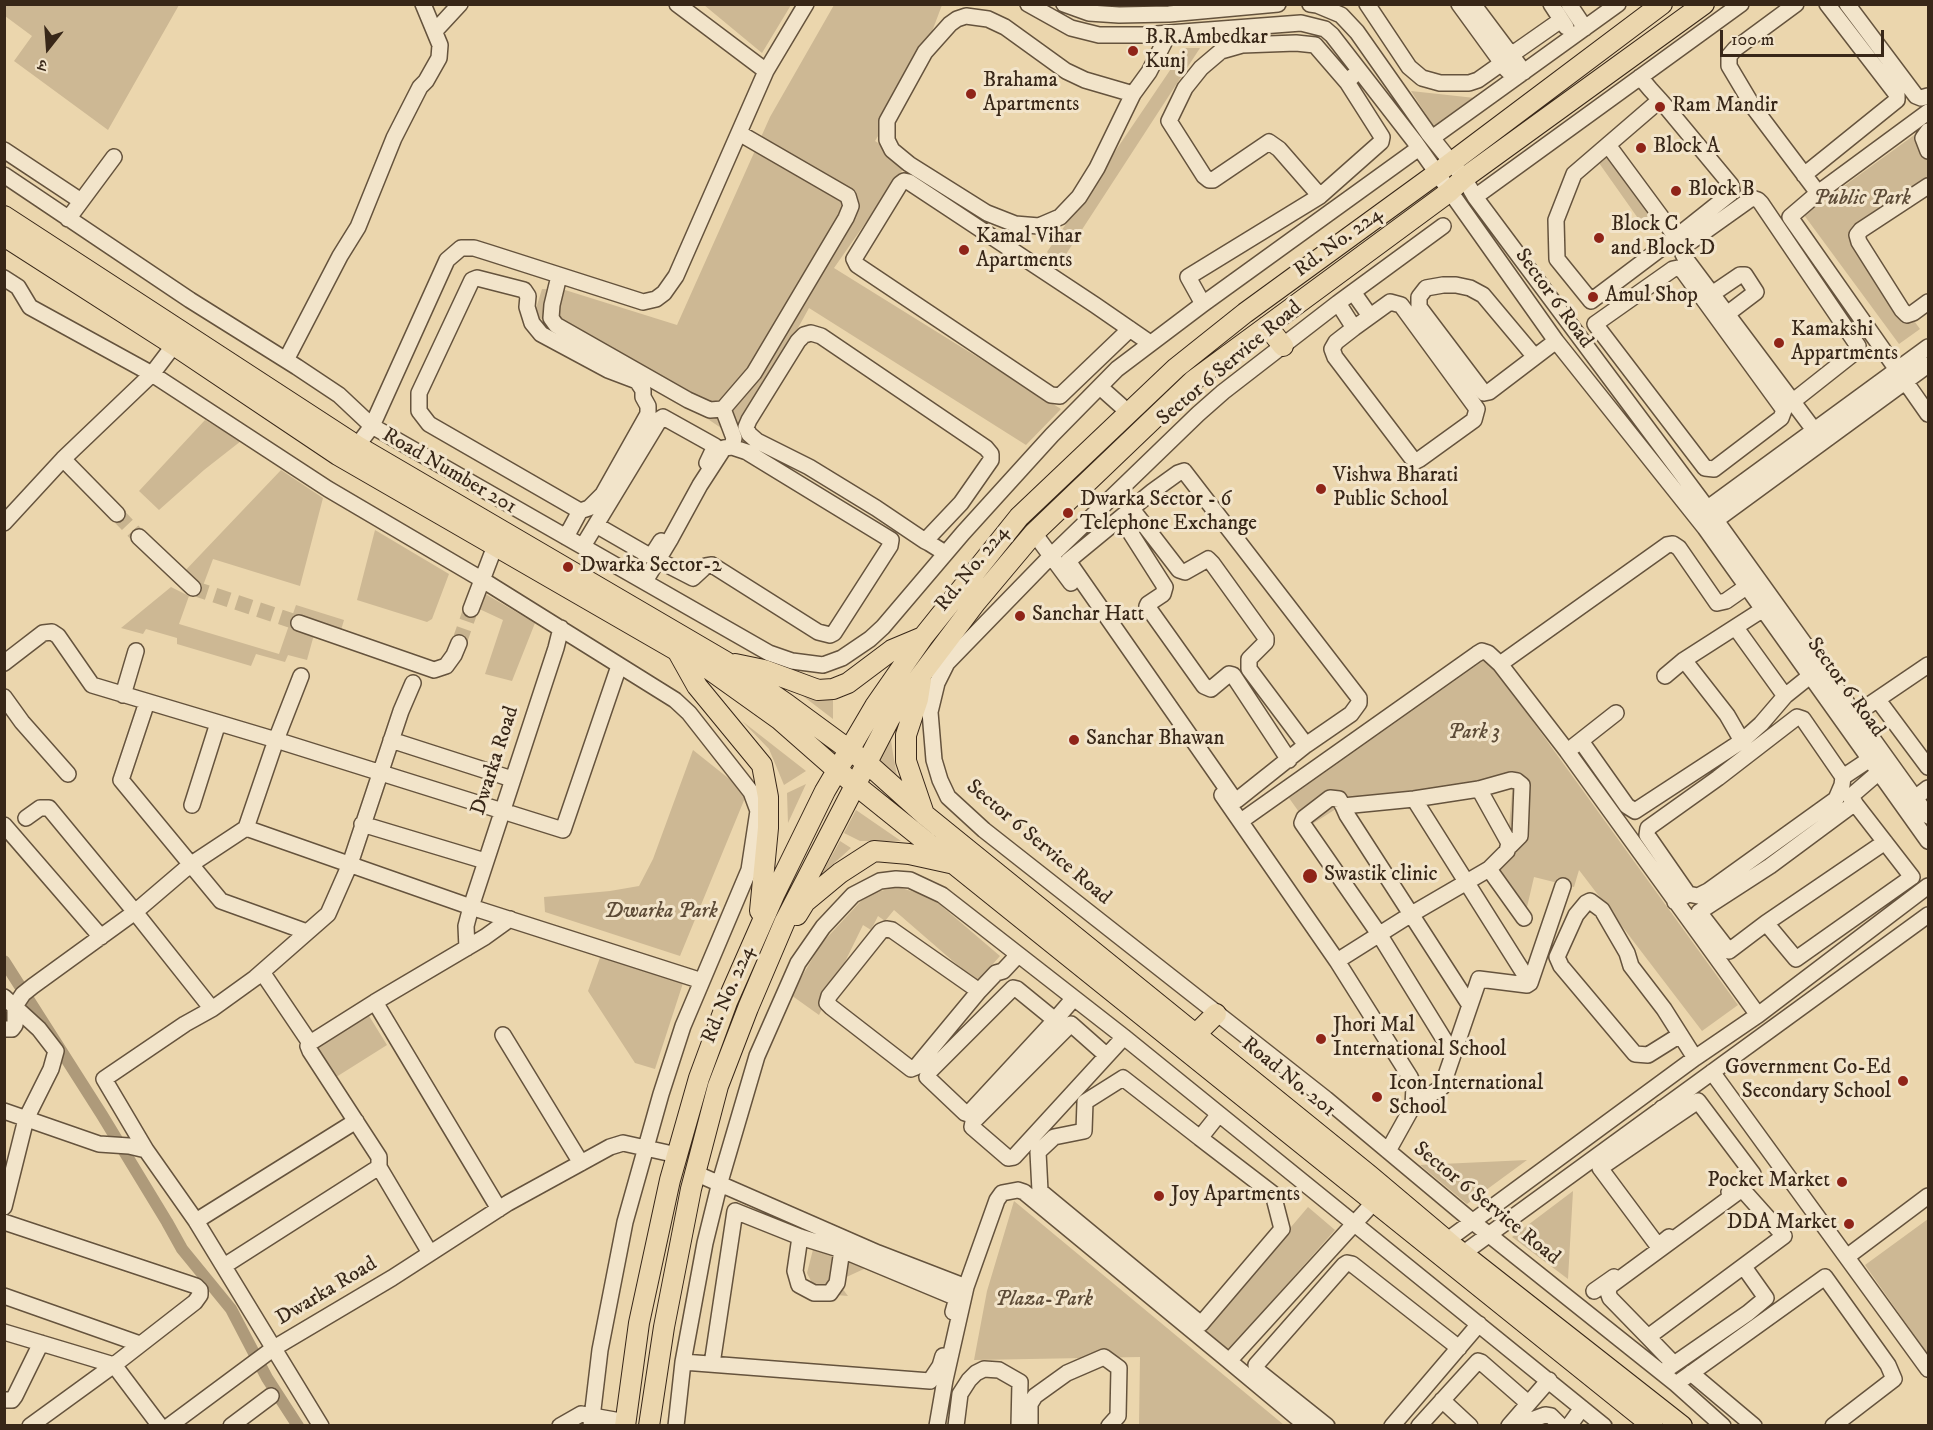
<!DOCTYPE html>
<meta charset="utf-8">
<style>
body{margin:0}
#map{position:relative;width:1933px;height:1430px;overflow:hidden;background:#ebd6ad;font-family:"IM FELL DW Pica","Noto Serif Devanagari",serif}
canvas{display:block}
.frame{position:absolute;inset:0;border:6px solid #382718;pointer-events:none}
.north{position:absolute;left:18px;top:18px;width:60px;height:60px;-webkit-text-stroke:4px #f2e4ca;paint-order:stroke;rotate:197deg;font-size:16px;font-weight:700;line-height:24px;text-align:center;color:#382718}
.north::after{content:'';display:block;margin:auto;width:21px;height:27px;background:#382718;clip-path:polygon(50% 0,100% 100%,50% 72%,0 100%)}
.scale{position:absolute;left:1720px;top:30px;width:164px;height:27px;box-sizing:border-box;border:3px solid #382718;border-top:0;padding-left:8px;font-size:18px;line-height:21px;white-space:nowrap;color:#382718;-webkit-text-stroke:4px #f2e4ca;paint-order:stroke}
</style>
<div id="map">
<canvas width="1933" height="1430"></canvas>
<div class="frame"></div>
<div class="north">उ</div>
<div class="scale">100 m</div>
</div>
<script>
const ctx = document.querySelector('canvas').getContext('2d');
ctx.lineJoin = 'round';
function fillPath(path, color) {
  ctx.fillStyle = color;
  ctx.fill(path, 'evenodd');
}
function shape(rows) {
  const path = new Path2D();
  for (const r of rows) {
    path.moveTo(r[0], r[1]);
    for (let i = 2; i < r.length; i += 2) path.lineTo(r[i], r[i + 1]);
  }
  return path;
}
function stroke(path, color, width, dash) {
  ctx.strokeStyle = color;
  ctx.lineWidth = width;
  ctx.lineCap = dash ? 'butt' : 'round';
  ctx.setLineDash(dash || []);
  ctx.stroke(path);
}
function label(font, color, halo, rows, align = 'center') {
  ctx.font = font + ' "IM FELL DW Pica",serif';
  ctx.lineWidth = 6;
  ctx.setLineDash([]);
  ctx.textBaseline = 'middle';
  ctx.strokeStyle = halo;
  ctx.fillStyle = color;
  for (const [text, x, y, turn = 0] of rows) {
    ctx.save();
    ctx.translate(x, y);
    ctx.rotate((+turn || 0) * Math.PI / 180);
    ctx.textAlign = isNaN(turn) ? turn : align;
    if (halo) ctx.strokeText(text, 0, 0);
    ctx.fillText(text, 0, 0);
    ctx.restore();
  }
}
const green = shape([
 [5,4,179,4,179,5,108,130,14,61,32,36,5,16],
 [704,5,791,5,762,53],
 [834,5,942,5,916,74,875,141,908,162,834,268,1061,409,1026,445,809,308,737,439,667,391,534,315,542,289,565,290,677,325,770,117],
 [1183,48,1200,48,1059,265,1047,252,1183,51],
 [1411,91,1475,98,1434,127],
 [1917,133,1928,149,1928,179,1851,235,1920,329,1899,344,1804,215],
 [1618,149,1668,217,1647,231,1599,163],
 [205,420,241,441,204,470,159,510,139,491],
 [281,470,323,498,300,586,213,559,201,591,182,574],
 [375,530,449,574,432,619,427,622,357,600],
 [171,587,189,596,179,624,279,654,296,605,344,620,339,637,315,631,307,660,288,655,285,662,256,654,251,666,177,644,177,638,146,629,143,634,121,628],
 [482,592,535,623,512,681,485,674,503,620,475,607],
 [1487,658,1738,1005,1702,1031,1579,870,1574,887,1534,877,1524,920,1494,870,1508,838,1513,782,1339,807,1309,826,1289,798],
 [799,693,833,698,833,719],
 [742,721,806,771,784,785,769,749],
 [891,740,893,754,898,781,878,761],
 [693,750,747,793,680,956,545,912,544,897,610,891,639,886,653,859],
 [806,784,788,823,787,793],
 [856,810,901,841,860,841,844,833],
 [840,841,851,848,821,875],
 [898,887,921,894,938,903,1000,956,977,982,894,910,885,921,878,916,871,930,863,925,819,1015,791,995,821,944,861,901,876,892],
 [602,952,684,980,655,1069,635,1063,588,991],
 [366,1011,387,1045,333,1079,312,1046],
 [1527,1160,1467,1204,1420,1165],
 [1573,1191,1568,1279,1512,1237],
 [1014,1201,1284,1425,1139,1425,1140,1357,974,1360,987,1291],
 [1308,1207,1335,1230,1225,1354,1201,1333],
 [1928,1219,1928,1355,1865,1265],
 [817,1234,866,1268,840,1280,839,1284,848,1296,836,1295,814,1287,807,1273]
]);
const canal = shape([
 [4,961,102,1115,167,1222,182,1249,231,1309,267,1378,298,1426]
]);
const minorTunnel = shape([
 [117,514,139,537],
 [193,588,299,623],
 [459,643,471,609]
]);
const minor = shape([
 [677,4,766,71],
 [1028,4,1071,28,1099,35,1143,35,1301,23,1325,29,1332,35,1415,142,1556,341,1705,528,1928,841],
 [1064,4,1089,13,1119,15,1169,14,1278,4],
 [1310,4,1317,5,1341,15,1357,32,1428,133,1464,178,1475,197,1707,508,1928,816],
 [1367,4,1409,67,1422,78,1440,83,1469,83,1478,80,1502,63],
 [1459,4,1507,70],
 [1473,4,1524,72],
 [1551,4,1566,27],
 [1569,4,1585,28],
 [1796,4,1735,49,1729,56,1729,66,1754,108,1818,193],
 [1847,4,1916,96,1921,98,1928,96],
 [435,31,460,4],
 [1511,55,1561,20],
 [1640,77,1650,89,1660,100,1667,108,1731,185,1732,191,1730,194,1676,237,1591,301,1557,259,1556,220,1574,174,1660,100],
 [1133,94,1085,80,1066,71,1005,27,988,19,966,16,957,19,950,24,925,52,887,121,887,140,892,150,909,164,987,213,1015,224,1039,226,1060,217,1079,197,1097,168,1133,94,1149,72,1169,33],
 [1928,112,1818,193,1790,217,1928,414],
 [1928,131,1923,138,1928,151],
 [1432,138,1618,4],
 [1608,145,1676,237],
 [4,150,81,201],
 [4,175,190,300,297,367,339,395,372,426,769,653,792,661,823,665,842,658,870,639,883,627,963,533,1052,435,1117,369,1203,304,1419,148],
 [1804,175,1897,100,1897,95,1827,4],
 [1928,186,1861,230,1857,235,1859,242,1902,310,1907,315,1913,313,1928,302],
 [1320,196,1279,149,1269,142,1213,180,1209,180,1204,176,1169,121,1185,88,1201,68,1221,51,1242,45,1296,43,1315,45,1347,82],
 [1475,197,1741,4],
 [68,219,114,157],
 [1443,226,1338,303,1223,392,1198,414,1051,556,947,663,937,683,930,712,934,760,940,780,948,797,984,830,1326,1099,1473,1222,1676,1384,1723,1426],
 [1678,268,1683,271,1784,410,1781,418,1714,469,1705,468,1595,324,1673,269,1678,268],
 [559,276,552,305,551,318,556,325,688,400,710,410,723,409,754,373,846,218,851,206,848,196,739,133],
 [4,278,18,287,30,307,152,374,328,489,481,579,675,700,689,713,751,792,758,811,749,870,683,1026,661,1094,625,1222,600,1350,591,1426],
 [1353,292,1370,316],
 [1712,294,1740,275,1745,275,1756,292,1727,314],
 [1338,303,1354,328,1390,302,1401,305,1477,409,1474,420,1420,459,1416,461,1411,457,1335,357,1332,349,1336,342,1354,328],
 [1203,304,1188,277,1320,196,1381,142,1382,137,1347,82,1353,76],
 [1130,329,1060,396,1051,395,857,265,854,259,900,184,904,181,909,182,1095,305,1150,343],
 [1535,357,1483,295,1470,288,1456,285,1443,285,1426,288,1419,297,1419,307,1484,393,1489,392,1535,357,1556,341],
 [286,360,340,256,358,227,394,138,420,87,426,81,439,58,440,45,423,4],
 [1100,387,1128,412],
 [1792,402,1854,353,1858,346,1761,203,1758,200,1752,198,1686,245,1682,250,1683,254,1685,258,1814,430],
 [723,409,734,438,732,447],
 [357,446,372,426,447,260,461,248,474,248,490,253,643,302,656,299,664,293,676,276,766,71,806,4],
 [63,459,117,514],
 [1184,471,1359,698,1359,703,1351,714,1306,745,1237,800,1234,799,1068,561,1153,491,1178,473,1184,471],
 [1132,509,1179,570,1185,572,1208,559,1212,563,1266,638,1266,642,1249,659,1249,669,1306,745],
 [1701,513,1928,347],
 [1121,518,1165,587,1163,594,1148,604,1147,606,1204,686,1211,689,1229,674,1233,675,1289,760],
 [4,523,63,459,152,374,174,345],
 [596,525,648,555,654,552,661,541],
 [1708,526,1928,365],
 [1034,533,1071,583],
 [139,537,193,588],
 [566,537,580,511,429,424,419,411,419,393,472,280,477,278,524,290,528,296,527,307,532,323,541,334,608,370,637,381,643,390,643,397,648,406,648,414,603,494,589,508,580,511],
 [925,541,961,503,991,460,991,454,986,448,821,336,811,333,804,335,798,341,749,420,746,427,749,434,757,441,809,467,876,508,925,541,929,543,945,553],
 [583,546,660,419,663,417,715,446,707,463],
 [645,581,671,538,700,485,724,448,732,447,747,452,891,540,890,546,834,633,830,635,818,632,712,565,706,566,693,578,658,560],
 [471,609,495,546],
 [299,623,434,670,446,666,454,655,459,643],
 [1736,628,1785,696,1810,676],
 [4,663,43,633,52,632,58,636,92,685,276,740,246,828,471,907,702,981],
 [1500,664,1667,545,1673,544,1679,548,1717,603,1726,601,1746,587],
 [301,676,276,740,563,830,619,666],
 [1665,676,1684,660,1762,610],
 [123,695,136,651],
 [4,697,22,722,68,774],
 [1878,700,1928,767],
 [147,702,121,780,221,901,307,932],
 [1847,720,1928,665],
 [391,740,512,779],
 [1581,741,1627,806,1635,811,1742,741,1727,715,1684,660],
 [1742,741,1761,724,1785,696],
 [1574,746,1616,713],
 [1879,772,1850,797,1912,877,1796,959,1766,923,1885,842],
 [1222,795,1337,961,1410,1077,1414,1086,1413,1106,1388,1151],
 [1414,799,1530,983],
 [1907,804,1928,788],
 [192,805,218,723],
 [1343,806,1339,799,1330,798,1304,818,1302,823,1379,934,1453,1054],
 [26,818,40,808,49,808,135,912,212,1009],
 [1241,821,1477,654,1482,651,1488,653,1500,664,1567,751,1758,1015],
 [362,824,485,861],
 [4,825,101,937],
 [1489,869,1524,918],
 [1688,894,1698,896,1708,891,1836,799,1842,785,1843,777],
 [1675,902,1688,894,1647,835,1648,828,1718,778,1797,717,1803,719,1843,777,1870,759],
 [1766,923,1729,951,1699,912,1770,866,1855,803],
 [467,948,466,926,471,907,556,648,561,628],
 [1337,961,1410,915,1489,869,1507,851,1509,843,1479,789],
 [262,972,310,1043],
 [979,991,892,930,886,929,881,931,829,996,827,1003,831,1007,911,1069,916,1067,979,991,996,973,1003,971,1018,955],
 [4,997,39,1029,56,1051,51,1069,26,1119,4,1207],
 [375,1002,499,1209],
 [1469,1004,1347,815,1343,806,1414,799,1479,789,1511,780,1517,781,1522,785,1520,836,1510,846],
 [1055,1020,1017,989,1013,988,929,1072,927,1077,965,1113,968,1114,1055,1020,1074,998],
 [4,1029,12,1029,15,1025,15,1006,23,994,33,986,135,912,190,865,246,828],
 [503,1035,581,1163],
 [1680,1035,1648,1055,1635,1054,1561,966,1557,957,1576,915,1586,903,1590,901,1602,910,1627,953,1631,966,1664,1009,1695,1058],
 [1106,1055,1071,1024,973,1122,972,1127,1008,1158,1014,1157,1124,1037],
 [1712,1072,1928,1369],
 [1412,1107,1442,1087,1479,979,1527,985,1530,983,1563,886],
 [1662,1108,1670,1120,1600,1168,1658,1246,1669,1237],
 [4,1111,99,1144,129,1146,146,1150,196,1221,321,1426],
 [1670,1120,1698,1101,1753,1174,1729,1192],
 [1200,1138,1123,1078,1085,1102,1084,1131,1054,1137,1038,1152,1040,1191,1201,1324,1282,1229,1273,1194,1200,1138,1219,1114],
 [146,1150,104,1079,185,1024,212,1009,255,978,328,914,350,864,401,711,413,683],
 [379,1167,430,1253],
 [695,1173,878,1253,966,1287],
 [196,1221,356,1121],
 [4,1222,196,1286,200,1290,200,1295,195,1302,114,1365,160,1426],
 [800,1237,795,1271,799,1285,814,1293,830,1293,837,1283,842,1250],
 [1438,1247,1695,1058,1758,1015,1928,886],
 [1848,1256,1928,1196],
 [1454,1260,1928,915],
 [224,1266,379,1167,379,1157,310,1051,308,1046,310,1043,375,1002,485,937,510,919],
 [1594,1291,1614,1277],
 [4,1296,140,1344],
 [4,1332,114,1365,30,1426],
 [1648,1337,1784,1236,1742,1189,1610,1286,1608,1292,1610,1298,1648,1337,1674,1364],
 [1229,1361,1307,1426],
 [683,1362,930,1381,940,1366,943,1356],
 [712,1364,735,1211,800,1237,842,1250,957,1298,953,1312],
 [1667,1369,1748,1313,1766,1298,1744,1267],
 [1691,1373,1754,1426],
 [1676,1384,1825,1277,1888,1365,1894,1379,1833,1426],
 [4,1400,12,1400,15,1396,41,1343],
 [1442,1400,1470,1426],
 [169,1426,274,1348,392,1278,508,1203,610,1147,623,1143,677,1155],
 [231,1426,271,1396],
 [560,1426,581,1414,626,1422],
 [676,1426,683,1362,705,1243,720,1182,757,1056,798,963,823,927,853,895,880,881,896,879,910,880,942,895,1124,1037,1604,1426],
 [937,1426,945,1380,966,1287,997,1200,1002,1193,1018,1190,1024,1192,1229,1361,1374,1202],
 [956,1426,960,1394,969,1380,976,1373,984,1369,999,1370,1020,1382,1019,1426],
 [1030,1426,1030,1404,1035,1396,1067,1373,1104,1357,1119,1368,1118,1416,1109,1426],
 [1327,1426,1258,1371,1256,1365,1344,1265,1347,1263,1352,1264,1459,1348],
 [1392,1426,1479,1324],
 [1419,1426,1478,1361,1481,1362,1528,1403],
 [1509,1426,1549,1380],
 [1527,1426,1534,1419,1545,1415,1551,1416,1561,1426],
 [1569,1426,1582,1408]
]);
const major = shape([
 [4,216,357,446,726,662,788,705,867,763,925,815,1369,1175,1453,1246,1682,1426],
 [4,236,174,345,338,455,709,669,779,719,837,770,1653,1426],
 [1267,326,1283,346],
 [678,652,697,686,762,765,768,797,768,828,760,911],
 [735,664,764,670,818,690,833,689,848,683,892,650,923,637],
 [921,680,918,699,906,735,906,761,924,814],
 [797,915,805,902,840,873,874,851,909,854,950,863],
 [1196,1034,1216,1014],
 [625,1426,639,1323,670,1180,699,1078,727,1002,775,893,825,791,875,706,923,637,1019,517,1176,368,1245,313,1436,174,1662,4],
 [649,1426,664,1327,691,1189,718,1086,748,1008,785,921,890,718,921,675,976,602,1034,533,1194,380,1449,192,1464,178,1704,4]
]);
const markers = [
 [1133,51,6,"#8f2418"],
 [971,94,6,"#8f2418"],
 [1660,107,6,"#8f2418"],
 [1641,148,6,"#8f2418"],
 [1676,191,6,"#8f2418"],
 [1599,238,6,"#8f2418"],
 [964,250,6,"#8f2418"],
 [1593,297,6,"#8f2418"],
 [1779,343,6,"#8f2418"],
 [1321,489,6,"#8f2418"],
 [1068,513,6,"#8f2418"],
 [568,567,6,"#8f2418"],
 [1020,616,6,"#8f2418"],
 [1074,740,6,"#8f2418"],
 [1310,876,8,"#8f2418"],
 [1321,1039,6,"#8f2418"],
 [1903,1081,6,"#8f2418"],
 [1377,1097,6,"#8f2418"],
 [1842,1182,6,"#8f2418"],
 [1159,1196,6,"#8f2418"],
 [1849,1224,6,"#8f2418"]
];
const poiNames = [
 ["B.R.Ambedkar",1145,39],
 ["Kunj",1145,63],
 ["Brahama",983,82],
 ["Apartments",983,106],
 ["Ram Mandir",1672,107],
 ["Block A",1653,148],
 ["Block B",1688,191],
 ["Block C",1611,226],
 ["and Block D",1611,250],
 ["Kamal Vihar",976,238],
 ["Apartments",976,262],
 ["Amul Shop",1605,297],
 ["Kamakshi",1791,331],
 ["Appartments",1791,355],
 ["Vishwa Bharati",1333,477],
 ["Public School",1333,501],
 ["Dwarka Sector - 6",1080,501],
 ["Telephone Exchange",1080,525],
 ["Dwarka Sector-2",580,567],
 ["Sanchar Hatt",1032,616],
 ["Sanchar Bhawan",1086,740],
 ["Swastik clinic",1324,876],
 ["Jhori Mal",1333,1027],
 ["International School",1333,1051],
 ["Government Co-Ed",1891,1069,"right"],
 ["Secondary School",1891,1093,"right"],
 ["Icon International",1389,1085],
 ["School",1389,1109],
 ["Pocket Market",1830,1182,"right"],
 ["Joy Apartments",1171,1196],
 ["DDA Market",1837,1224,"right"]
];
const parkNames = [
 ["Public Park",1862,200],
 ["Park 3",1474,734],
 ["Dwarka Park",661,913],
 ["Plaza-Park",1044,1301]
];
const streetNames = [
 ["Rd. No. 224",1339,243,-36],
 ["Sector 6 Road",1553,299,54],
 ["Sector 6 Service Road",1230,364,-40],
 ["Road Number 201",449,472,30],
 ["Rd. No. 224",973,569,-51],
 ["Sector 6 Road",1845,688,54],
 ["Dwarka Road",496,761,-72],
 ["Sector 6 Service Road",1038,843,40],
 ["Rd. No. 224",729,995,-67],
 ["Road No. 201",1288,1078,39],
 ["Sector 6 Service Road",1486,1204,39],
 ["Dwarka Road",327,1292,-31]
];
fillPath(green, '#cdb894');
stroke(canal, '#ae9a7a', 12);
stroke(minorTunnel, '#c7b38f', 15, [15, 8]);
stroke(minor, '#65533d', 18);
stroke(major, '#382718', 22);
stroke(minor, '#f2e4ca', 15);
stroke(major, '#ebd6ad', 20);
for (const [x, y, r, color] of markers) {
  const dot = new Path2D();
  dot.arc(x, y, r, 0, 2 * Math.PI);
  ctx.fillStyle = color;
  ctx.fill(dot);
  stroke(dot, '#f2e4ca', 2);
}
label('21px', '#382718', '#f2e4ca', poiNames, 'left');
label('italic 21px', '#5d4b37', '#f2e4ca', parkNames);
label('21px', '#382718', '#f2e4ca', streetNames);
</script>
